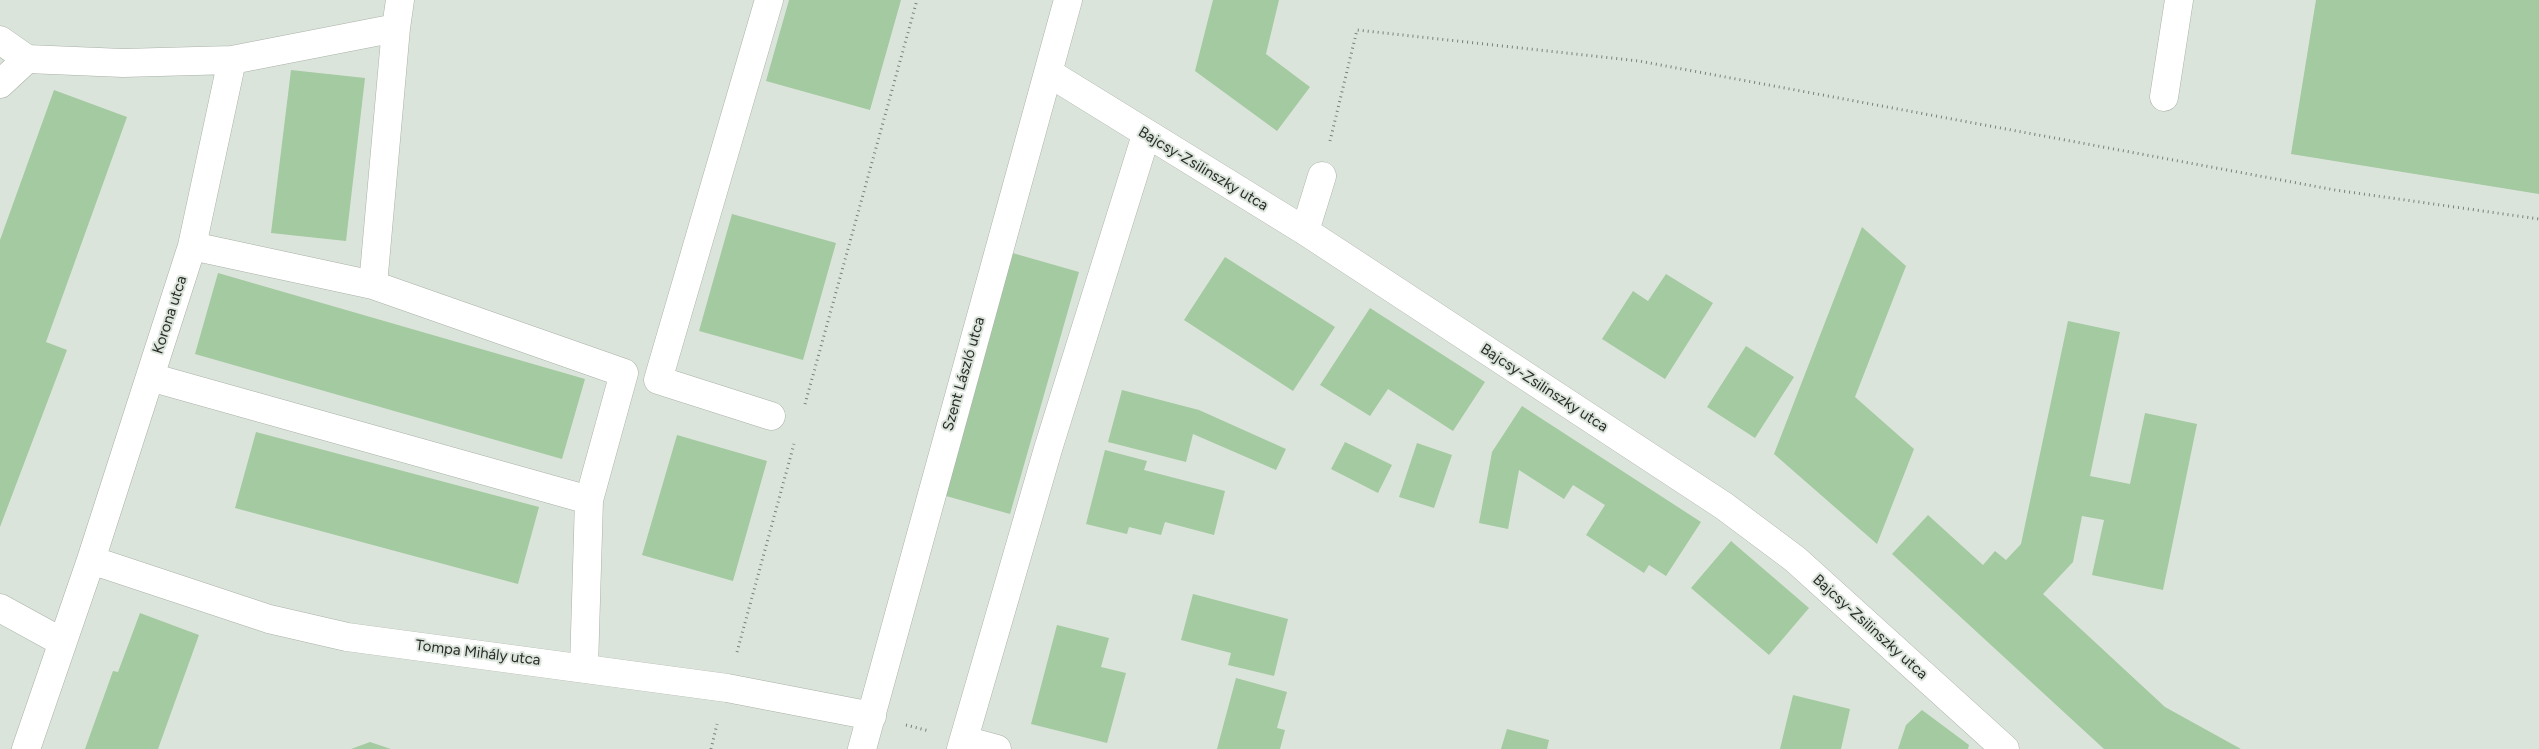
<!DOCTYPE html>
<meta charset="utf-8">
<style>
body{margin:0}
canvas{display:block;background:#dbe4da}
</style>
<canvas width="2539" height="749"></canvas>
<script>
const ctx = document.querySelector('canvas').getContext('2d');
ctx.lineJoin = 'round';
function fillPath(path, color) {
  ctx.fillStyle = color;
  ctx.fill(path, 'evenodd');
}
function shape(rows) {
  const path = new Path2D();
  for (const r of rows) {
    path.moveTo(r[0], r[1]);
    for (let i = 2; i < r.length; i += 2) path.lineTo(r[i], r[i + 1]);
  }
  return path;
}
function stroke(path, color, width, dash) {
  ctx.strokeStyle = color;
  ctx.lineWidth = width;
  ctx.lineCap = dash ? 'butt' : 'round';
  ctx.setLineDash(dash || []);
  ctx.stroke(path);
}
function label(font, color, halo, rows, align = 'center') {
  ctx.font = font + ' Figtree,sans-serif';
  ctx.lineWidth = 4;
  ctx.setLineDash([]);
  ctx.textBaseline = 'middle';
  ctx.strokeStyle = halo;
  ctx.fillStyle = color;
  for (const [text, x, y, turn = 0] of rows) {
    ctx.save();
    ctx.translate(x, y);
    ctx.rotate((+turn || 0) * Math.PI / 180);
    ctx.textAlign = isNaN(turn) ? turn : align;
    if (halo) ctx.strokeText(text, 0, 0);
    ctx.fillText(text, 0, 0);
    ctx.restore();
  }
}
const building = shape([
 [789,0,901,0,870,110,766,81],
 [1213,0,1279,0,1266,54,1310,87,1277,131,1195,71],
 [2316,0,2539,0,2539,194,2291,154],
 [291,70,365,78,346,241,271,233],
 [54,90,127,117,46,342,67,350,0,527,0,240],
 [732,214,836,243,803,360,699,331],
 [1862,227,1906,266,1855,397,1914,449,1877,544,1774,454],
 [1009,252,1079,272,1010,514,939,494],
 [1225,257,1335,327,1293,391,1184,320],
 [218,273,585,379,562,459,195,354],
 [1666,274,1713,303,1665,379,1602,339,1633,291,1648,301],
 [1370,308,1485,382,1453,431,1388,389,1370,416,1320,385],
 [2068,321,2120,332,2090,476,2130,484,2145,413,2197,424,2163,590,2092,575,2104,520,2082,516,2073,562,2043,594,2165,707,2241,749,2104,749,1892,554,1928,515,1983,565,1995,551,2006,560,2021,544],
 [1746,346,1794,377,1755,438,1707,407],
 [1122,390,1199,410,1286,449,1276,470,1193,434,1186,462,1108,442],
 [1522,406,1701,522,1666,576,1649,565,1644,573,1586,535,1605,505,1573,485,1564,499,1519,470,1508,529,1479,523,1492,452],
 [256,432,539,507,518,584,235,508],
 [677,435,767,461,733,581,642,555],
 [1345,442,1392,465,1378,493,1331,469],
 [1417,443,1452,455,1434,508,1399,497],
 [1105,450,1147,461,1144,470,1225,491,1214,535,1165,522,1161,535,1129,527,1127,534,1086,524],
 [1731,541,1809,608,1769,655,1691,588],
 [1193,594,1288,619,1274,676,1228,665,1231,653,1181,640],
 [140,613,199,635,158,749,85,749,113,671,118,672],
 [1057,625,1109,638,1101,667,1126,673,1107,743,1031,724],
 [1236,678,1287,692,1277,728,1285,730,1280,749,1217,749],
 [1793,695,1850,709,1841,749,1780,749],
 [1922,710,1969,745,1968,749,1898,749,1906,725],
 [1507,729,1549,740,1547,749,1501,749],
 [370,742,391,749,351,749]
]);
const path = shape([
 [1330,141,1357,30,1639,61,2335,190,2539,219],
 [805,404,917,0],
 [737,652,794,444],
 [906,725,929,731],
 [711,749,717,724]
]);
const minor = shape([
 [769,0,658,380,771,416],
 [0,40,27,59],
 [1049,73,1305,231,1724,506,1795,559,2005,749],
 [0,84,27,59,123,63,232,60],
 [2164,97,2179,0],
 [1305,231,1322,176],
 [192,246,373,285,624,373,589,500,584,667],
 [373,285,396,28],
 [150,377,589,500],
 [91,560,269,619,347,637,727,688,872,716],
 [0,608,62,642],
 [964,740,997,749],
 [26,749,91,560,192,246,232,60,396,28,400,0],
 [862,749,1068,0],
 [961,749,1048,449,1146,135]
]);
const streetNames = [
 ["Bajcsy-Zsilinszky utca",1203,169,31],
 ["Korona utca",170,315,-72],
 ["Szent László utca",964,374,-74],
 ["Bajcsy-Zsilinszky utca",1544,388,33],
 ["Bajcsy-Zsilinszky utca",1870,627,42],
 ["Tompa Mihály utca",478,653,7]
];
fillPath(building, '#a3caa0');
stroke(minor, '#a9b1a8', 29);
stroke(path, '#797f79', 3, [1, 4]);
stroke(minor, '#fff', 28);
label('15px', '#292c29', '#dbe4da', streetNames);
</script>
